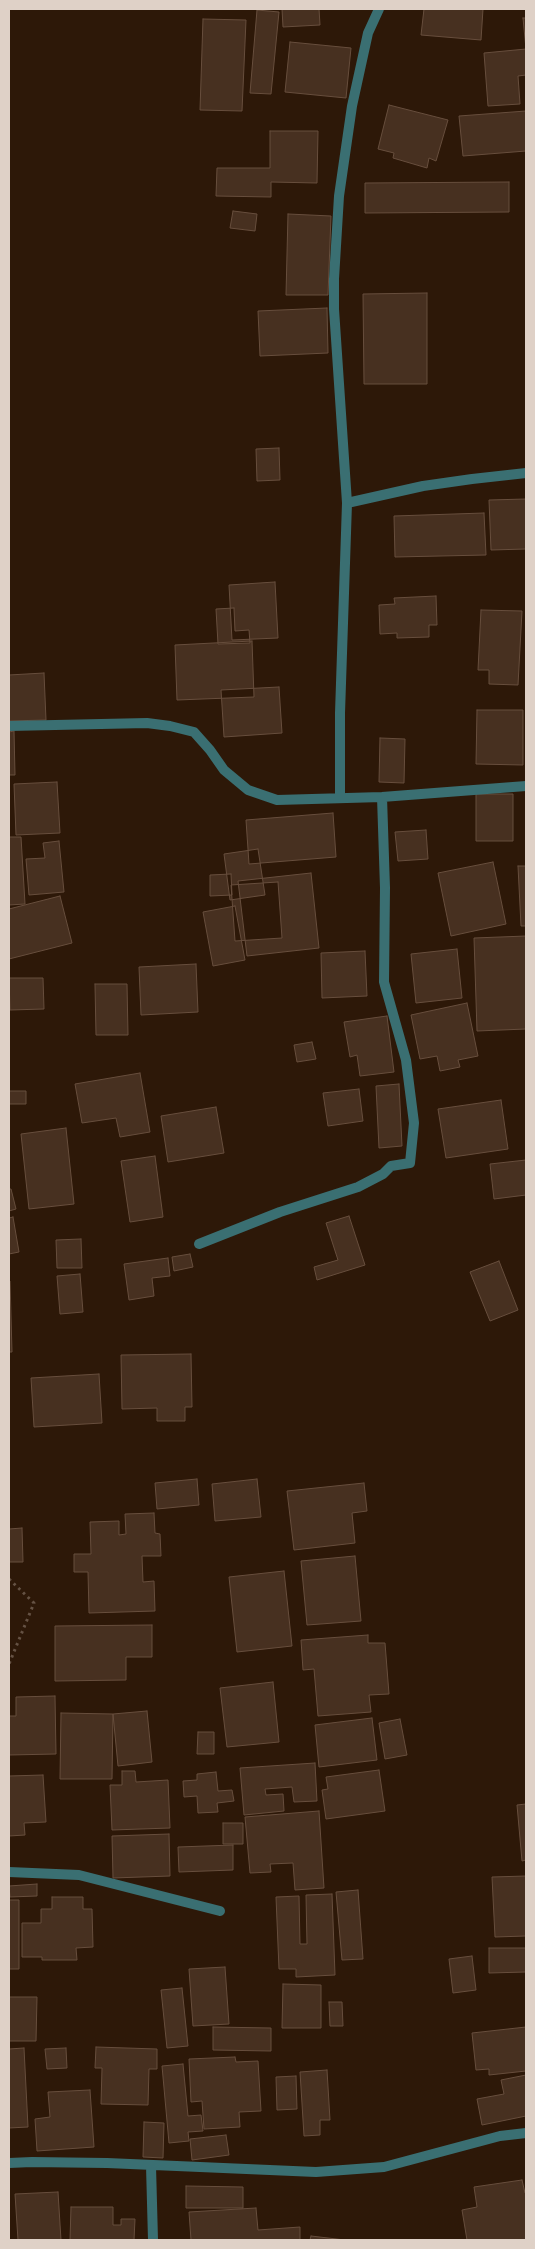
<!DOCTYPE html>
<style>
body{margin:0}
#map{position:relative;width:535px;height:2249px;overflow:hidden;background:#2d1808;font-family:"Source Serif 4",serif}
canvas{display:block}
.frame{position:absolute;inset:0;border:10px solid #dfd1c7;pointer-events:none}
</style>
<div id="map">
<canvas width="535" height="2249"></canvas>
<div class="frame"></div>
</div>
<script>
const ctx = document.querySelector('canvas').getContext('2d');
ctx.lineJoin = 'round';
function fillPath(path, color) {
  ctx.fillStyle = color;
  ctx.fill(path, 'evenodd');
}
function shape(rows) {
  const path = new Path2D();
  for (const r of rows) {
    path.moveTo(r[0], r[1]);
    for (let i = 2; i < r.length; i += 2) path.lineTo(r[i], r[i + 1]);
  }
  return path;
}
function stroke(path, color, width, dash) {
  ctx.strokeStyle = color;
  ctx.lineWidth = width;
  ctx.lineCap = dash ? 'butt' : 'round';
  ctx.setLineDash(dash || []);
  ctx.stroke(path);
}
const building = shape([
 [282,9,319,9,320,25,283,27,282,9],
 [424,9,483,9,481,40,421,35,424,9],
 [257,10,279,12,271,94,250,93,257,10],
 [523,18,526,18,526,75,518,76,520,104,488,106,484,53,526,49,523,18],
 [203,19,246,20,242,111,200,110,203,19],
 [290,42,351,48,346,98,285,92,290,42],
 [389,105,448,120,436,161,429,158,427,168,393,158,394,153,378,149,389,105],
 [526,111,526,151,463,156,459,116,526,111],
 [270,131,318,131,317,183,271,182,271,197,216,196,217,168,270,168,270,131],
 [509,182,509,212,365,213,365,183,509,182],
 [233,211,257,214,255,231,230,228,233,211],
 [288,214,331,216,328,295,286,295,288,214],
 [427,293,427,384,364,384,363,294,427,293],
 [327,308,328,353,260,356,258,311,327,308],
 [279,448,280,480,257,481,256,449,279,448],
 [526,499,526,549,491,550,489,500,526,499],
 [484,513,486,555,395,557,394,516,484,513],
 [275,582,278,638,232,640,229,585,275,582],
 [436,596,437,625,429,625,429,637,397,638,397,633,380,634,379,605,395,604,394,598,436,596],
 [234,608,235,631,249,630,250,643,218,644,216,609,234,608],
 [481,610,522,611,518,685,489,684,489,670,478,670,481,610],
 [252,641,254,697,177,700,175,645,252,641],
 [44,673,46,720,9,721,9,675,44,673],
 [279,687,282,733,224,737,221,690,279,687],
 [477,710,523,710,523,765,476,764,477,710],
 [14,731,15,775,9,775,9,732,14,731],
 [380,738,405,739,404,783,379,782,380,738],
 [57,782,60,833,16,835,14,784,57,782],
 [476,794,513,794,513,841,476,841,476,794],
 [333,813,336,857,249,864,246,820,333,813],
 [426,830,428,859,398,861,395,832,426,830],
 [9,837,21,837,25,904,9,905,9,837],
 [59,841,64,892,29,895,26,859,45,858,43,843,59,841],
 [258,849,265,895,230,900,224,854,258,849],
 [493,862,506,924,451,936,438,873,493,862],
 [518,866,526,866,526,926,521,926,518,866],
 [311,873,319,948,247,956,238,881,311,873],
 [231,874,232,895,210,896,210,875,231,874],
 [278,882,282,938,235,941,231,885,278,882],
 [60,896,72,943,9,959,9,909,60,896],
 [235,906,245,960,213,966,203,912,235,906],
 [526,936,526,1029,477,1031,474,938,526,936],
 [457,949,462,998,416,1003,411,954,457,949],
 [365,951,367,996,322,998,321,953,365,951],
 [196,964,198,1012,141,1015,139,967,196,964],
 [9,978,43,978,44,1009,10,1010,9,978],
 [95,984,127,984,128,1035,96,1035,95,984],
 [467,1003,478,1056,458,1060,460,1067,440,1071,437,1056,420,1059,411,1015,467,1003],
 [387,1016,394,1072,360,1076,357,1055,350,1057,344,1022,387,1016],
 [312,1042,316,1059,297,1062,294,1045,312,1042],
 [140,1073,150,1132,120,1137,116,1118,82,1123,75,1084,140,1073],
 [399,1084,402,1146,379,1148,376,1086,399,1084],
 [359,1089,363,1121,328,1126,323,1093,359,1089],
 [9,1091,26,1091,26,1104,9,1104,9,1091],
 [501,1100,508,1149,446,1158,438,1109,501,1100],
 [216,1107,224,1153,168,1162,161,1116,216,1107],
 [66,1128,74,1204,29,1209,21,1134,66,1128],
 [155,1156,163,1217,130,1222,121,1161,155,1156],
 [526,1160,526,1195,494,1199,490,1164,526,1160],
 [9,1189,11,1189,16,1209,9,1211,9,1189],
 [349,1216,365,1265,317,1280,314,1267,338,1260,326,1223,349,1216],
 [13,1217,19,1252,9,1254,9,1218,13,1217],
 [81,1239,82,1268,57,1268,56,1240,81,1239],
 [190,1254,193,1267,174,1271,172,1257,190,1254],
 [168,1258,170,1276,152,1278,154,1296,129,1300,124,1264,168,1258],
 [499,1261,518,1310,490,1321,470,1272,499,1261],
 [80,1274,83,1312,60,1314,57,1276,80,1274],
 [9,1281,10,1281,12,1352,9,1352,9,1281],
 [191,1354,192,1407,185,1407,185,1421,157,1421,157,1408,122,1409,121,1355,191,1354],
 [99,1374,102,1423,34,1427,31,1378,99,1374],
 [197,1479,199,1505,157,1509,155,1483,197,1479],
 [257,1479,261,1517,215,1521,212,1484,257,1479],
 [364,1483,367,1511,352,1513,355,1543,294,1550,287,1491,364,1483],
 [154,1513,155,1533,160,1534,161,1556,142,1556,143,1582,154,1581,155,1611,89,1613,88,1572,74,1572,74,1554,91,1554,90,1522,119,1521,119,1535,126,1534,125,1514,154,1513],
 [22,1528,23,1562,9,1562,9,1529,22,1528],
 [355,1556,361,1621,307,1625,301,1561,355,1556],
 [284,1571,292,1646,237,1652,229,1577,284,1571],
 [152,1625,152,1657,126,1657,126,1680,55,1681,55,1626,152,1625],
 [368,1635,368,1643,385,1643,389,1694,369,1695,371,1712,318,1716,314,1669,303,1670,301,1640,368,1635],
 [273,1682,279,1742,227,1747,220,1688,273,1682],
 [55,1696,56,1754,9,1755,9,1716,16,1716,16,1697,55,1696],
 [147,1711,152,1762,118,1766,113,1714,147,1711],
 [61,1713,113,1714,112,1779,60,1779,61,1713],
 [372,1718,377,1760,319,1767,315,1725,372,1718],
 [400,1719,407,1755,385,1759,379,1723,400,1719],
 [198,1732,214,1732,214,1754,197,1754,198,1732],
 [315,1763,317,1801,294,1802,292,1787,265,1789,266,1795,283,1794,284,1811,244,1815,240,1768,315,1763],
 [379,1770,385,1811,326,1819,322,1790,328,1789,326,1777,379,1770],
 [122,1771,135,1771,136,1782,168,1780,170,1828,112,1830,110,1785,122,1785,122,1771],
 [216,1772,218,1791,232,1790,234,1801,217,1803,218,1812,198,1813,197,1796,184,1797,183,1781,197,1780,197,1774,216,1772],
 [43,1775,46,1822,24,1823,25,1835,9,1836,9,1776,43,1775],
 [526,1804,526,1860,522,1861,517,1805,526,1804],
 [319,1811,324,1888,295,1890,293,1863,270,1864,271,1872,250,1873,245,1817,319,1811],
 [223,1823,243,1823,243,1844,223,1844,223,1823],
 [169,1834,170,1876,113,1878,112,1836,169,1834],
 [233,1845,233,1870,179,1872,178,1847,233,1845],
 [526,1876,526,1936,495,1937,492,1877,526,1876],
 [37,1884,37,1896,10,1897,9,1886,37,1884],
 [358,1890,363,1959,342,1960,336,1892,358,1890],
 [332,1894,335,1975,296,1977,296,1969,279,1969,276,1897,299,1896,300,1944,307,1944,306,1895,332,1894],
 [52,1897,83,1897,83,1909,92,1909,93,1947,76,1948,77,1960,42,1960,42,1957,22,1957,22,1923,41,1923,41,1909,52,1909,52,1897],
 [9,1900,19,1900,19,1969,9,1969,9,1900],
 [489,1948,526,1948,526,1972,489,1973,489,1948],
 [472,1956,476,1990,453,1993,449,1959,472,1956],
 [225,1967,229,2024,193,2026,189,1969,225,1967],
 [283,1984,321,1985,321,2028,282,2028,283,1984],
 [182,1988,188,2046,167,2048,161,1990,182,1988],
 [9,1997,37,1997,36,2041,9,2041,9,1997],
 [329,2002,342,2002,343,2026,330,2026,329,2002],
 [213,2027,271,2028,271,2051,213,2050,213,2027],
 [526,2027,526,2071,489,2075,489,2069,476,2070,472,2033,526,2027],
 [96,2047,157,2049,157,2069,149,2069,148,2105,101,2104,102,2068,95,2068,96,2047],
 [24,2048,28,2127,9,2128,9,2049,24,2048],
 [66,2048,67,2068,47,2069,45,2049,66,2048],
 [235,2057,236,2062,258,2061,261,2111,239,2112,240,2127,204,2129,202,2101,191,2102,189,2059,235,2057],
 [183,2064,188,2116,201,2115,203,2131,188,2132,189,2141,169,2143,162,2066,183,2064],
 [327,2070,330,2120,320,2120,320,2135,304,2136,300,2072,327,2070],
 [526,2075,526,2116,482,2125,477,2099,504,2094,501,2080,526,2075],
 [296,2076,297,2109,277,2110,276,2077,296,2076],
 [90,2090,94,2147,37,2151,35,2119,50,2117,48,2092,90,2090],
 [144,2122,164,2123,163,2158,143,2157,144,2122],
 [226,2135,229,2155,192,2160,190,2139,226,2135],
 [522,2180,525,2193,526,2193,526,2240,467,2240,462,2210,477,2207,474,2187,522,2180],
 [186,2186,243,2187,243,2208,186,2208,186,2186],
 [58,2192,61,2240,18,2240,15,2194,58,2192],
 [71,2207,113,2207,113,2225,121,2225,121,2219,135,2219,134,2240,70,2240,71,2207],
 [256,2208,258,2230,300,2227,300,2240,191,2240,189,2212,256,2208],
 [311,2236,345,2240,310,2240,311,2236]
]);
const path = shape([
 [9,1579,34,1603,9,1664]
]);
const minor = shape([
 [347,503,423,486,472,479,526,473],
 [9,726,147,723,170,726,194,732,210,750,224,770,248,790,277,800,382,797,526,786],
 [340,797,340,713,347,503,334,309,334,279,339,196,352,106,368,33,379,9],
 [199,1244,280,1212,358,1187,383,1174,391,1166,410,1163,414,1123,406,1060,384,982,385,888,382,797],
 [9,1872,79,1875,220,1911],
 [9,2163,32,2162,107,2163,316,2172,384,2167,500,2136,526,2133],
 [151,2166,153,2240]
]);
fillPath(building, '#473020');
stroke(building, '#674e3d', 1);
stroke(path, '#655244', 3, [2.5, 4]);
stroke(minor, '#3a6f72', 10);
</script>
